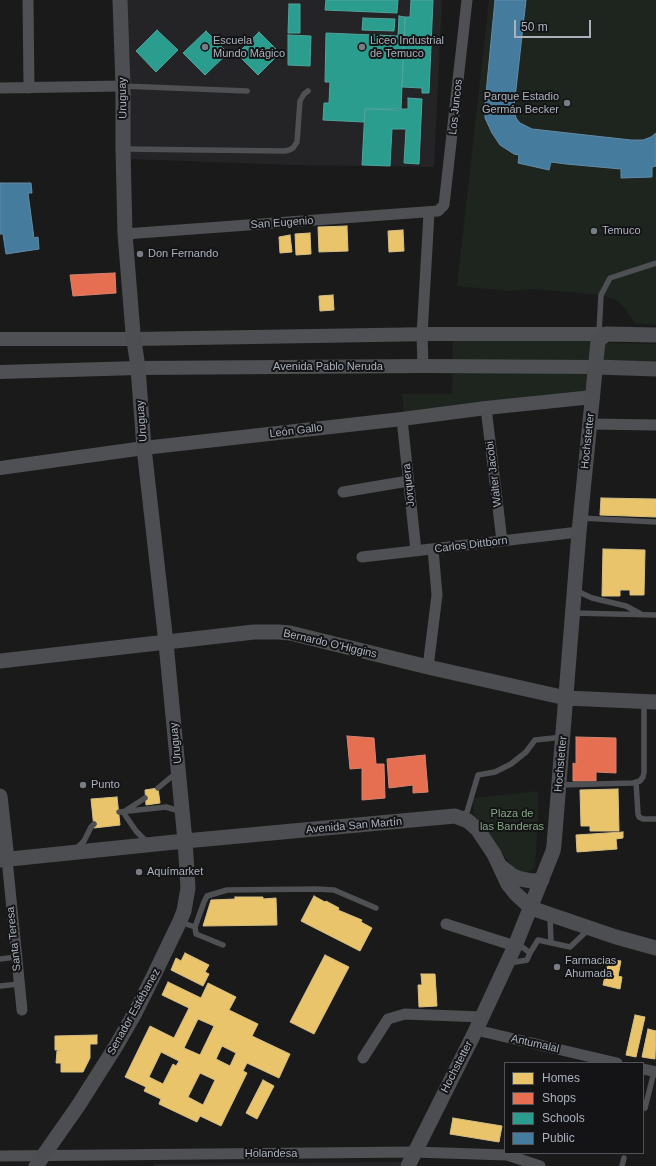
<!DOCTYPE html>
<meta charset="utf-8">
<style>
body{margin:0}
#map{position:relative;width:656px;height:1166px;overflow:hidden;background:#1a1a1a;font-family:Helvetica,sans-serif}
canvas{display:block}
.legend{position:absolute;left:504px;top:1062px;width:140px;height:92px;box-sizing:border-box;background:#141416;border:1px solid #505358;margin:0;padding:5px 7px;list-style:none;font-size:12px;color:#aab1bc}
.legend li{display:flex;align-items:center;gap:8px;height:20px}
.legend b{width:20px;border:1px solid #505358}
.scale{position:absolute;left:514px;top:20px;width:77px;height:18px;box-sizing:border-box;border:2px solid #aab1bc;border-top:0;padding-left:5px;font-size:12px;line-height:14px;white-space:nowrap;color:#aab1bc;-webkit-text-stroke:3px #141416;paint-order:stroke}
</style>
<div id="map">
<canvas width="656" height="1166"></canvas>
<ul class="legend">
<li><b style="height:11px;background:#e9c46a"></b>Homes</li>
<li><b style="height:11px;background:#e76f51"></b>Shops</li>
<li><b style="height:11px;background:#2a9d8f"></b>Schools</li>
<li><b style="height:11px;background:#457b9d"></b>Public</li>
</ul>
<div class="scale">50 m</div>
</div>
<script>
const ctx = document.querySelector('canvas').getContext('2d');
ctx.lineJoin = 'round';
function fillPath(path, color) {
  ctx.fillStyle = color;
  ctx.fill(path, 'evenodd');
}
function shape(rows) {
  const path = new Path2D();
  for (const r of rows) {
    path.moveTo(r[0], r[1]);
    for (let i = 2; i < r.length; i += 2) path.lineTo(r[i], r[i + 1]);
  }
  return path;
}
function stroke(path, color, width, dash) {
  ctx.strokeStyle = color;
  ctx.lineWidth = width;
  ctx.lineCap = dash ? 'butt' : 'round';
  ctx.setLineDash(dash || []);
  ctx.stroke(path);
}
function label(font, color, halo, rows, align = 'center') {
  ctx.font = font + ' Helvetica,sans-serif';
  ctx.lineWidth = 4;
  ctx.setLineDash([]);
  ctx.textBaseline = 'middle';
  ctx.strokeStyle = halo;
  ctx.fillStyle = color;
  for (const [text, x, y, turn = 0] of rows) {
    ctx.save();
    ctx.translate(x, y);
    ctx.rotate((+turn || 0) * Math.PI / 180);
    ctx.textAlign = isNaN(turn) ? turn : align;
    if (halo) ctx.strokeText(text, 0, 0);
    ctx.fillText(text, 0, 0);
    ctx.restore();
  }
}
const built = shape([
 [127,0,442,0,434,167,293,165,130,159],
 [402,1162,400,1166,154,1166,154,1164]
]);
const green = shape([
 [489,0,656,0,656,325,636,324,624,307,614,299,601,295,533,289,508,291,457,286],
 [596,336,589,395,404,416,402,394,452,394,453,337],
 [608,343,656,344,656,367,604,367,600,346],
 [538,791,538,825,535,866,532,870,526,872,519,872,513,868,498,847,474,818,473,798]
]);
const homes = shape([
 [347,226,348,251,319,252,318,227,347,226],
 [403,230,404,251,389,252,388,231,403,230],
 [310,233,311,254,296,255,295,234,310,233],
 [290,235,292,252,280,253,279,237,290,235],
 [333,295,334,310,320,311,319,296,333,295],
 [601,498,656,499,656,517,600,515,601,498],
 [603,549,645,550,644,595,630,595,630,590,620,590,620,596,602,596,603,549],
 [158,788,160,803,146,805,145,790,158,788],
 [618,789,619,831,590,831,590,826,581,826,580,790,618,789],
 [117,797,120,825,94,828,91,799,117,797],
 [623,832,623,838,616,839,617,849,577,852,576,835,623,832],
 [314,896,325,902,326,901,339,908,338,910,362,920,361,922,372,928,360,951,301,921,314,896],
 [235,897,263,897,263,899,276,898,277,925,203,926,211,900,235,899,235,897],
 [185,953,209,965,205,972,209,974,203,986,171,970,176,958,181,961,185,953],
 [325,955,349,967,314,1034,290,1022,325,955],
 [609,959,621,961,618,976,622,977,620,989,603,985,609,959],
 [421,974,435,974,437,1006,419,1007,418,985,422,985,421,974],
 [168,982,201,998,208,983,236,997,229,1010,258,1024,252,1036,290,1054,279,1078,247,1063,243,1071,247,1073,221,1126,200,1116,197,1122,159,1104,161,1099,144,1091,146,1087,125,1077,150,1026,174,1038,189,1008,162,995,168,982],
 [198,1019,214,1026,200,1055,184,1048,198,1019],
 [222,1046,236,1053,230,1066,216,1059,222,1046],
 [161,1052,179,1061,176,1066,173,1064,163,1084,149,1077,161,1052],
 [200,1073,215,1080,203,1105,188,1097,200,1073],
 [635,1015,645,1017,636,1057,626,1055,635,1015],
 [648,1029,656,1031,655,1059,642,1057,648,1029],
 [97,1035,97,1044,90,1044,90,1058,83,1072,61,1072,61,1063,56,1063,57,1051,61,1050,55,1050,55,1036,97,1035],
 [263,1080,274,1086,257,1119,246,1113,263,1080],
 [453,1118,502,1126,499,1142,450,1134,453,1118]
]);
const shops = shape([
 [115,273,116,293,73,296,70,275,115,273],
 [347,736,374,738,376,764,384,764,385,798,362,800,362,768,350,769,347,736],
 [576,737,616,738,616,773,596,772,596,781,573,781,573,763,576,764,576,737],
 [425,755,428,792,413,793,413,785,389,788,387,759,425,755]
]);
const schools = shape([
 [326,0,398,0,397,13,325,10,326,0],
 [411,0,433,0,429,93,422,93,422,88,402,87,405,17,410,17,411,0],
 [289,4,300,4,300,33,288,33,289,4],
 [399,16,405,17,401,110,365,109,364,122,323,120,324,103,329,103,330,82,325,82,326,33,398,36,399,16],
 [363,18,395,19,394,31,362,30,363,18],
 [157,30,178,50,156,72,136,51,157,30],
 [206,31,228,53,205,75,183,53,206,31],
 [259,32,280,53,258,75,237,54,259,32],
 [288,35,311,36,310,66,288,65,288,35],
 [408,98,422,99,419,164,404,163,406,129,392,129,390,166,362,165,365,109,408,109,408,98]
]);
const public = shape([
 [495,0,526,0,514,107,516,118,520,123,532,129,631,140,643,140,651,137,656,133,656,166,652,167,652,177,621,178,621,169,566,164,551,162,549,170,518,163,519,155,514,154,500,145,492,133,485,118,485,104,495,0],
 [0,183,31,183,32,193,28,193,34,238,38,237,39,249,6,254,3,234,0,234,0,183]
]);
const service = shape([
 [123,86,247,91],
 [123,149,285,151,289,150,293,148,297,142,300,101,304,94,308,91],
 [599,333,601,295,610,278,656,263],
 [581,518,656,522],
 [577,591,592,598,626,606,641,614],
 [573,613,656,615],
 [636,782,638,814,639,817,643,819,656,819],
 [559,785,633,783,640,781,643,777,644,772,644,702],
 [158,788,176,773],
 [125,811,145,798],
 [119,812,166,807,176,810,180,814],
 [123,812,136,831,148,843],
 [461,816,467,812,478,775,495,772,511,764,526,752,535,740,563,737],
 [77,848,84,841,91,827,94,824],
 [550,917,551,942],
 [180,922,195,927,196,934,223,945],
 [195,927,204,902,207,896,227,890,316,889,334,890,376,908],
 [517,943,530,953],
 [0,959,16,957],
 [510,963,527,960,530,953,538,940,570,947,588,930],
 [0,986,19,984],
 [645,1108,654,1072],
 [622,1166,624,1158]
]);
const minor = shape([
 [28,0,29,88],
 [0,88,123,86],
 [125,234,438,211,444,205,467,0],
 [423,366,422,335,429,213],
 [486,408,502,541],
 [402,419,416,551],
 [590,424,656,425],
 [343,492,408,481],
 [362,557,579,532],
 [428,667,437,595,433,549],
 [7,859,22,1010],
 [446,924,515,946],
 [476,1030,617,1063],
 [363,1058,388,1019,405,1014,482,1017],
 [643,1069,656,1072],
 [0,1156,414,1152,507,1155,540,1166]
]);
const tertiary = shape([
 [0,339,133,339,434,334,606,334],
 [0,372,138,368,423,366,596,367],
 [0,468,144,448,402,419,486,408,593,397]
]);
const secondary = shape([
 [596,367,656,369],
 [0,661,254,632,278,632,290,633,428,667,566,698,656,702],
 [0,796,7,859],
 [0,860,185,841,455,816,468,821,478,830,494,854,508,884,515,893,531,908,616,937,656,948],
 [500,866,513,876,521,879,532,881,542,880],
 [36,1166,78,1106,116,1046,135,1013,153,977,180,921,184,911,188,888,185,841,166,643,144,448,138,368,133,333,125,234,123,149,123,86,120,0],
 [408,1166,476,1030,515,946,553,851,554,845,579,532,598,341,606,334,656,335]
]);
const markers = [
 [205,47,4,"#787c83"],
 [362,47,4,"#787c83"],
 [567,103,4,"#787c83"],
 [594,231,4,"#787c83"],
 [140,254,4,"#787c83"],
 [83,785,4,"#787c83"],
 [139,872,4,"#787c83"],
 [557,967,4,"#787c83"]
];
const poiNames = [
 ["Escuela",213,41],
 ["Mundo Mágico",213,54],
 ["Liceo Industrial",370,41],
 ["de Temuco",370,54],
 ["Parque Estadio",559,97,"right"],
 ["Germán Becker",559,110,"right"],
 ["Temuco",602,231],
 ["Don Fernando",148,254],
 ["Punto",91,785],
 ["Aquímarket",147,872],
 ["Farmacias",565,961],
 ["Ahumada",565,974]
];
const streetNames = [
 ["Uruguay",123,98,-91],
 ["Los Juncos",456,107,-84],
 ["San Eugenio",282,223,-4],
 ["Avenida Pablo Neruda",328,367],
 ["Uruguay",142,421,-95],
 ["León Gallo",296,431,-7],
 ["Hochstetter",588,441,-84],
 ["Walter Jacobi",494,474,-97],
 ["Jorquera",409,485,-96],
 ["Carlos Dittborn",471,545,-7],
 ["Bernardo O'Higgins",330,644,13],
 ["Uruguay",176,743,-96],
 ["Hochstetter",561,764,-85],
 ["Avenida San Martín",354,826,-5],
 ["Santa Teresa",14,939,-96],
 ["Senador Estébanez",134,1012,-61],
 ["Antumalal",535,1044,13],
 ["Hochstetter",457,1067,-63],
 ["Holandesa",271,1154]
];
const parkNames = [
 ["Plaza de",512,814],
 ["las Banderas",512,827]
];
fillPath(built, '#242426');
fillPath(green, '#1d251e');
fillPath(homes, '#e9c46a');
stroke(homes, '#d6be83', 1);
fillPath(shops, '#e76f51');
stroke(shops, '#d58371', 1);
fillPath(schools, '#2a9d8f');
stroke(schools, '#50a39c', 1);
fillPath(public, '#457b9d');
stroke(public, '#638ba6', 1);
stroke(service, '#4e5053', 5.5);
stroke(minor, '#4e5053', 11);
stroke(tertiary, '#4e5053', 14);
stroke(secondary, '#4c4e51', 15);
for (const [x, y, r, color] of markers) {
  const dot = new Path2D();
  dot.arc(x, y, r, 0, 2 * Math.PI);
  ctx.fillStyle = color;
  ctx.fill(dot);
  stroke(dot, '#141416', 1.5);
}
label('11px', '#aab1bc', '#141416', poiNames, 'left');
label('11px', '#aab1bc', '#141416', streetNames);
label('11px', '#82a880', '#141416', parkNames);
</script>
